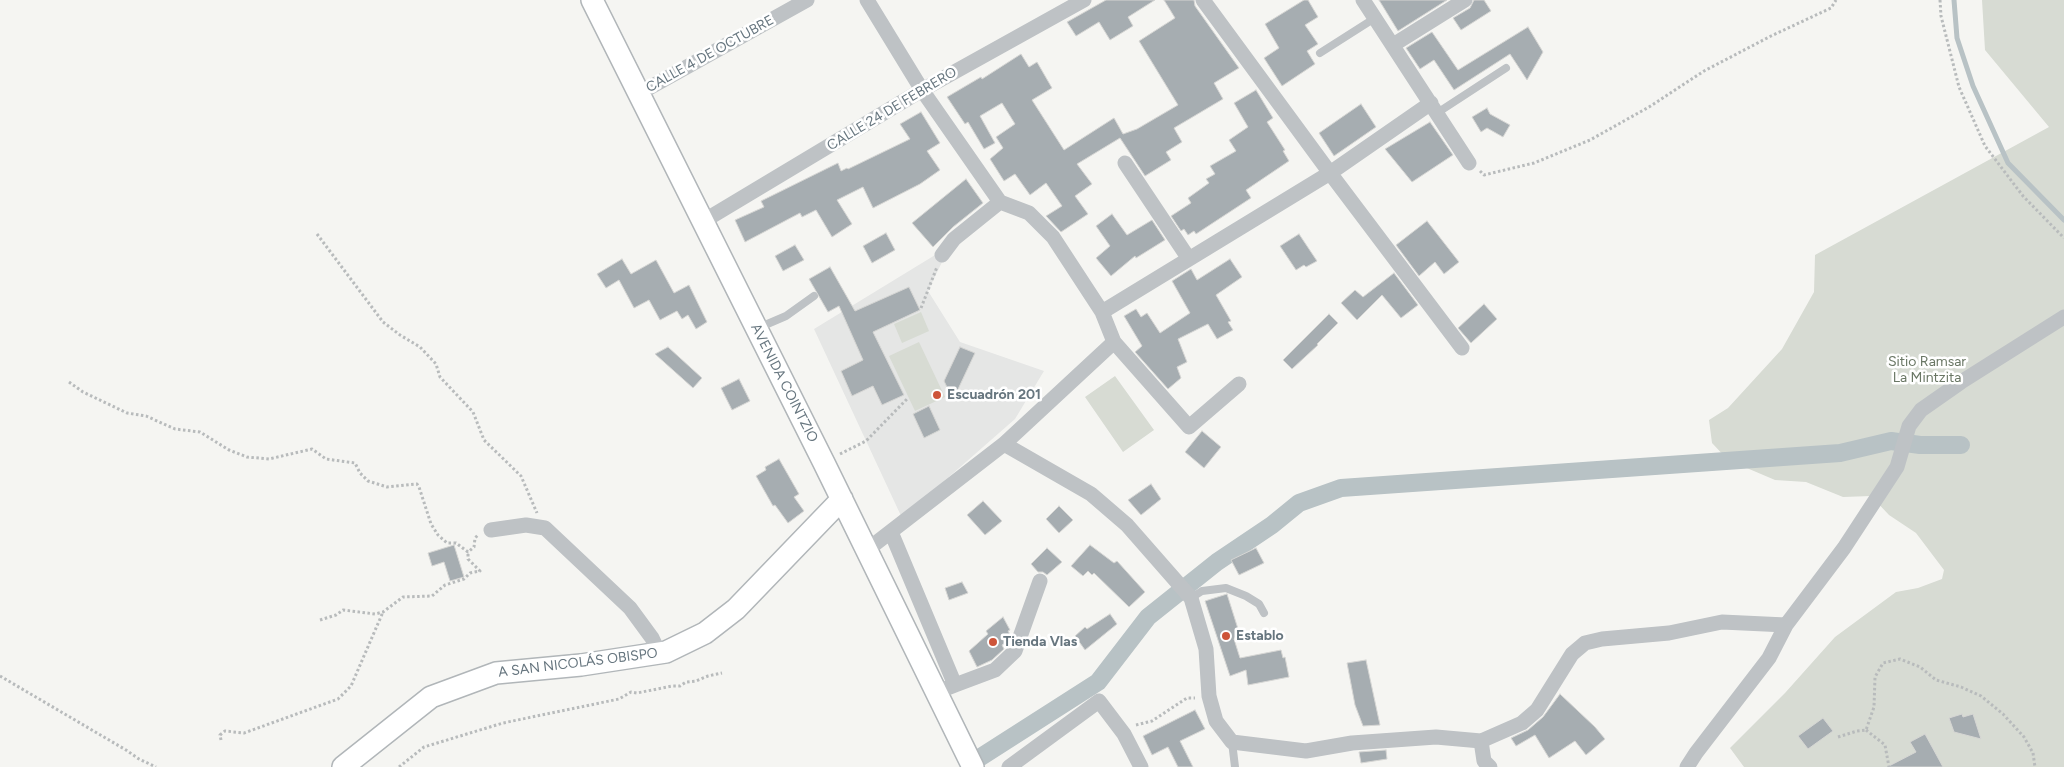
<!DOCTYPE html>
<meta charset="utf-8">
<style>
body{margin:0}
canvas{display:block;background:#f5f5f2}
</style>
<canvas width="2064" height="767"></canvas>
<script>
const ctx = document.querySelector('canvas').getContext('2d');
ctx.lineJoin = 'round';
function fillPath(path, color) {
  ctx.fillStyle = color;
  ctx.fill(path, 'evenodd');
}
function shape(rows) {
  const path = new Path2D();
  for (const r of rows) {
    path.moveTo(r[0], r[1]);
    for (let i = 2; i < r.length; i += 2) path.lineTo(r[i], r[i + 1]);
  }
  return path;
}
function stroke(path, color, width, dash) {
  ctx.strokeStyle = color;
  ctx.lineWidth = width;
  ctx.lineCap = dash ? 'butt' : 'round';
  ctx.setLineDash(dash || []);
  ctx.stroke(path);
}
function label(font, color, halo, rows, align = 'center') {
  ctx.font = font + ' Figtree,sans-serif';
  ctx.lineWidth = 5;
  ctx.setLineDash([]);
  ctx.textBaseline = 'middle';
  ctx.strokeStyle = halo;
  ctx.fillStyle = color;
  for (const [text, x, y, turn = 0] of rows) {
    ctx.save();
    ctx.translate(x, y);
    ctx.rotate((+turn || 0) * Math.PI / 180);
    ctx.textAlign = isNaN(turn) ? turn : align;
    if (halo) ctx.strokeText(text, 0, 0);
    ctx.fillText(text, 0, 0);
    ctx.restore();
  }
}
const built = shape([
 [940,252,944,258,928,291,960,342,1044,371,1015,419,902,518,814,329]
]);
const green = shape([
 [1982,0,2064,0,2064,767,1744,767,1730,748,1785,693,1835,637,1896,592,1918,588,1942,579,1944,570,1916,533,1889,515,1871,496,1843,497,1806,482,1775,480,1728,460,1712,443,1709,420,1728,408,1782,349,1814,292,1815,255,2049,127,1985,50],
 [921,312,929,331,902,343,894,324],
 [919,342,945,397,915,411,889,356],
 [1115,376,1154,430,1123,452,1085,397]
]);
const stream = shape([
 [1954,0,1957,38,1973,86,2008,163,2064,220]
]);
const canal = shape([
 [976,760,1098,682,1148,617,1217,562,1272,525,1299,503,1341,488,1840,453,1891,441,1920,445,1961,445]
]);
const building = shape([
 [1106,0,1155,0,1128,17,1133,26,1110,40,1099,22,1076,36,1067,22,1106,0],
 [1164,0,1194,0,1195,6,1239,68,1214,83,1223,99,1174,128,1182,142,1166,152,1171,160,1145,176,1120,138,1077,164,1092,184,1075,196,1088,214,1061,232,1046,216,1062,206,1046,183,1030,195,1015,174,1004,181,990,159,1003,148,996,137,1015,124,1002,103,980,116,995,143,984,149,968,122,965,124,947,97,981,77,982,79,1021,54,1029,67,1037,62,1052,88,1032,100,1064,150,1114,118,1123,134,1137,129,1178,105,1139,41,1175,18,1164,0],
 [1304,0,1308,0,1318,17,1305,25,1318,44,1307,51,1315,64,1282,86,1264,58,1279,48,1265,24,1304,0],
 [1379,0,1447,0,1398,31,1379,0],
 [1474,0,1484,0,1491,11,1461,30,1453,18,1470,8,1474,0],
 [1528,27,1543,52,1527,80,1510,54,1454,90,1434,60,1420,69,1406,48,1432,32,1458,70,1528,27],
 [1256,90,1273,118,1267,122,1285,150,1283,151,1289,161,1246,190,1251,198,1196,234,1194,231,1188,235,1184,229,1181,231,1171,216,1191,203,1188,198,1209,183,1206,179,1215,174,1210,166,1236,151,1229,140,1248,127,1234,103,1256,90],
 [1361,104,1376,127,1334,156,1319,133,1361,104],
 [1487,108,1490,114,1510,125,1503,137,1487,128,1481,132,1472,117,1487,108],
 [921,112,940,143,927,151,940,170,920,184,873,208,863,187,837,200,852,224,832,237,816,210,802,217,800,213,745,242,735,220,764,207,761,201,838,163,841,171,847,168,848,169,910,139,900,124,921,112],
 [1430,122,1453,155,1412,182,1385,149,1430,122],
 [966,179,983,203,953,227,933,247,912,223,966,179],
 [1112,214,1127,235,1152,220,1165,240,1136,258,1135,256,1111,276,1096,258,1110,246,1096,226,1112,214],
 [1427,221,1459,262,1444,274,1435,262,1419,276,1396,245,1427,221],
 [886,233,895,250,872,263,863,246,886,233],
 [1299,234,1317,261,1306,267,1304,265,1296,270,1280,246,1299,234],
 [795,245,804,260,783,271,775,256,795,245],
 [622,259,631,274,656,260,674,293,689,285,707,322,696,329,688,315,682,319,677,311,660,320,649,300,634,308,619,280,606,288,597,274,622,259],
 [1230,259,1242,277,1216,295,1231,321,1228,322,1233,330,1217,339,1208,324,1178,339,1187,362,1177,367,1181,378,1168,389,1135,352,1142,346,1124,316,1136,309,1141,317,1147,313,1160,333,1190,313,1172,281,1191,269,1197,280,1230,259],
 [830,267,855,311,909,287,920,310,873,332,904,395,882,405,873,386,852,396,841,371,863,360,839,306,828,312,809,279,830,267],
 [1394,273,1418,305,1401,318,1382,295,1357,320,1341,303,1355,290,1363,297,1394,273],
 [1484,304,1497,319,1471,343,1458,328,1484,304],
 [1329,314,1338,323,1317,344,1318,345,1292,369,1283,360,1329,314],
 [668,347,702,378,693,388,655,354,668,347],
 [960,347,975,353,953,400,944,381,960,347],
 [739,379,750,401,732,410,721,388,739,379],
 [929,406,940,430,924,438,913,414,929,406],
 [1202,431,1221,447,1204,468,1185,452,1202,431],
 [779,459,799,494,794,497,804,511,788,523,775,505,773,506,756,476,766,470,765,467,779,459],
 [1151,484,1161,499,1141,515,1128,500,1151,484],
 [983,501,1002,521,985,535,967,515,983,501],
 [1059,506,1073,520,1059,533,1046,519,1059,506],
 [454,545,464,577,450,581,444,562,432,566,428,553,454,545],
 [1090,545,1114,563,1117,561,1145,592,1129,607,1094,573,1092,575,1088,571,1083,576,1071,566,1090,545],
 [1047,548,1062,562,1047,575,1043,572,1038,572,1031,564,1047,548],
 [1256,548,1264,563,1239,575,1231,560,1256,548],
 [962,582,968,593,949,600,945,588,962,582],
 [1227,594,1239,632,1234,639,1240,658,1281,650,1283,658,1285,657,1289,677,1248,685,1246,670,1230,676,1205,601,1227,594],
 [1110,614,1117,624,1085,650,1075,636,1085,627,1087,629,1110,614],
 [1003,617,1010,630,1008,631,1011,636,1009,641,1002,645,1004,649,992,660,977,667,969,651,988,634,986,631,1003,617],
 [1366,660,1380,725,1363,726,1355,705,1347,663,1366,660],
 [1560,694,1595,727,1605,739,1586,755,1575,741,1549,758,1535,735,1516,746,1511,738,1528,730,1543,717,1560,694],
 [1195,710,1205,729,1180,741,1193,767,1178,767,1168,747,1152,755,1143,736,1195,710],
 [1962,714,1963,717,1973,714,1981,739,1954,732,1949,718,1962,714],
 [1823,718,1833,731,1808,749,1798,736,1823,718],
 [1925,734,1943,767,1887,767,1916,752,1910,742,1925,734],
 [1386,750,1387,759,1361,763,1359,752,1386,750]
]);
const path = shape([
 [1940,0,1941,16,1959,87,1985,146,2023,196,2064,238],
 [1480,171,1484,175,1534,163,1590,140,1649,107,1704,71,1771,36,1831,8,1836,0],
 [317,234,383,322,400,335,420,347,436,364,440,377,473,412,484,440,521,476,537,513],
 [921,308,937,267],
 [69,382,83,392,127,413,146,416,175,429,200,432,229,450,247,457,269,459,312,449,326,459,355,463,360,473,368,481,387,487,417,484,419,487,431,524,438,535,447,543,456,543,468,552,474,547,475,538,478,535],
 [840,454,866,441,907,399],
 [320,620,336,615,343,610,375,614,383,612,403,597,432,596,445,585,464,579,470,573,480,571,468,559,468,552],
 [0,676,126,750,139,759,156,767],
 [1136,725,1152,721,1187,698,1195,698],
 [1866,730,1885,745,1889,767],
 [1838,737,1857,731,1866,730,1874,707,1875,677,1883,663,1900,659,1920,667,1936,680,1961,687,1981,696,2003,714,2024,737,2033,753,2035,767],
 [221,740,220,735,225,731,244,733,338,699,351,686,383,612],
 [399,767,424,747,503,723,619,699,631,692,637,693,672,686,680,686,686,682,696,681,708,676,722,673]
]);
const service = shape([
 [1320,53,1375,18],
 [1437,113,1506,68],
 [758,328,786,316,814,296],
 [1191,598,1202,591,1226,588,1246,596,1259,604,1264,613],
 [1232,742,1235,767]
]);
const minor = shape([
 [867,0,922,90,1000,202,1029,213,1053,237,1102,312,1114,342,1189,427,1239,384],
 [1203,0,1330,173,1462,348],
 [1363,0,1469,163],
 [1393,45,1465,0],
 [640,93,807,0],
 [1125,163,1189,259],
 [702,222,922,90,1084,0],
 [942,255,954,239,1000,202],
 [1102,312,1330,173,1431,103],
 [1004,444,1091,494,1127,525,1191,598,1206,649,1209,696,1216,721,1232,742,1306,751,1352,743,1436,737,1481,741,1522,723,1537,710,1572,654,1585,643,1602,639,1669,633,1722,622,1786,625],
 [491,530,526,525,545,528,630,608,652,638,659,653],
 [891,532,955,685,937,692],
 [867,550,1004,444,1114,342],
 [955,685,995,670,1015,651,1040,581],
 [1481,741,1484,761,1490,767],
 [1009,767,1099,701,1124,734,1141,767],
 [1687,767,1696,753,1769,658,1786,625,1844,548,1897,467,1909,426,1921,410,1961,382,2064,317]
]);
const secondary = shape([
 [592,0,824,463,973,767],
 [343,767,431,697,496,673,581,665,666,652,705,633,736,609,842,499]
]);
const markers = [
 [937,395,5,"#cd5439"],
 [1226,636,5,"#cd5439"],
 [993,642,5,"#cd5439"]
];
const streetNames = [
 ["CALLE 4 DE OCTUBRE",710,54,-29],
 ["CALLE 24 DE FEBRERO",892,109,-31],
 ["AVENIDA COINTZIO",784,383,63],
 ["A SAN NICOLÁS OBISPO",578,663,-7]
];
const parkNames = [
 ["Sitio Ramsar",1927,362],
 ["La Mintzita",1927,378]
];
const poiNames = [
 ["Escuadrón 201",947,395],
 ["Establo",1236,636],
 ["Tienda Vlas",1003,642]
];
fillPath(built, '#e5e6e5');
fillPath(green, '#d7dbd3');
stroke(stream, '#b8c2c5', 5);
stroke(canal, '#b8c2c5', 18);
fillPath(building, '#a6adb1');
stroke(building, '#d6d6d4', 1);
stroke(secondary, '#b1b6b9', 24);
stroke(path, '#b8bbbc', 3, [2.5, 2.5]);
stroke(service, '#bec2c5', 8);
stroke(minor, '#bec2c5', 15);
stroke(secondary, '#fff', 21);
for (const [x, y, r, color] of markers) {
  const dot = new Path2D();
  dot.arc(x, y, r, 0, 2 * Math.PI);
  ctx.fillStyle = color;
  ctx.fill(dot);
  stroke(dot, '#fff', 2);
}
label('14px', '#67767f', '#fff', streetNames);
label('14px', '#6a7765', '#fff', parkNames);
label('bold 14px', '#67767f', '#fff', poiNames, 'left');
</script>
